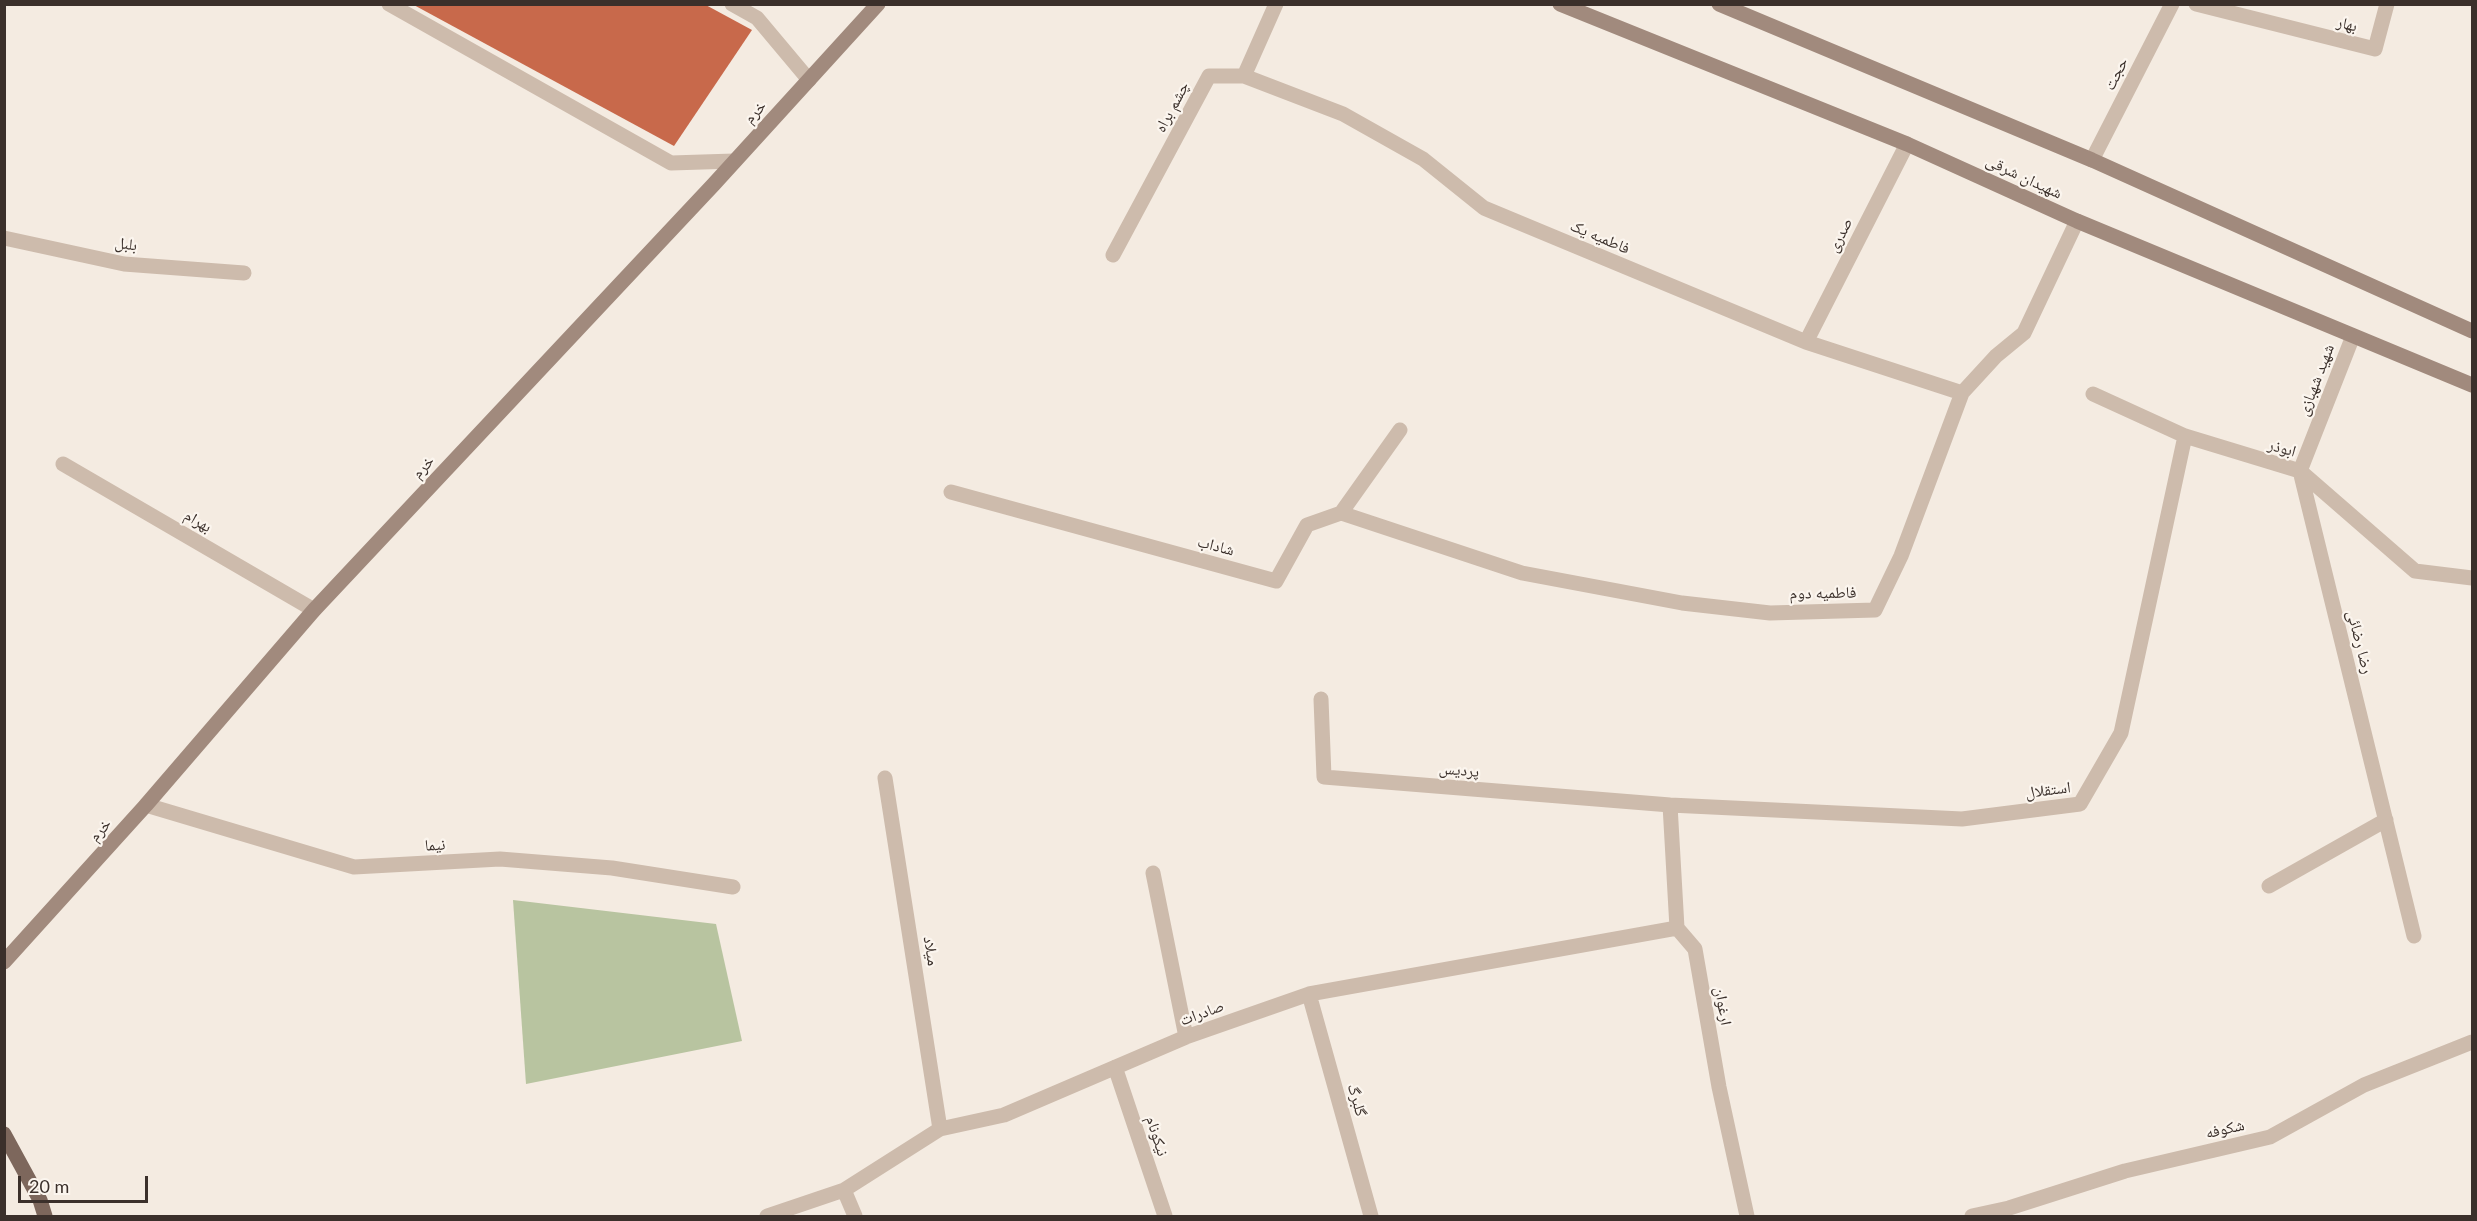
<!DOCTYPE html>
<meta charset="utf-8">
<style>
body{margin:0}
#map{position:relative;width:2477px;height:1221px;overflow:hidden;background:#f4ebe1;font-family:Lato,sans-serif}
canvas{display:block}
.frame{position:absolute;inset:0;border:6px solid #3b302b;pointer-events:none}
.scale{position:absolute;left:18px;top:1176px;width:130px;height:27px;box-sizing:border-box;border:3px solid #3b302b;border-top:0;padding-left:8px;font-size:18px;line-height:21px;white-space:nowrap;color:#3b302b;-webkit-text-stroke:4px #fbf5ee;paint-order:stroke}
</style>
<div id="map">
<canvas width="2477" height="1221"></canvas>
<div class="frame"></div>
<div class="scale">20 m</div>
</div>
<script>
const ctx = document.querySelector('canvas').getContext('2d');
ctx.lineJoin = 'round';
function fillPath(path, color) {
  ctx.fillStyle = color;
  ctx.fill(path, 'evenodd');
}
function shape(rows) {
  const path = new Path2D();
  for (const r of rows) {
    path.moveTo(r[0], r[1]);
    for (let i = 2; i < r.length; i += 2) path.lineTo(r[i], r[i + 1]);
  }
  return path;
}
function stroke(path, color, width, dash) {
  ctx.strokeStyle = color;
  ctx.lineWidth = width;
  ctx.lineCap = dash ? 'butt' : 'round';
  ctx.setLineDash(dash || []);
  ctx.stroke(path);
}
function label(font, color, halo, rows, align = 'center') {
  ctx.font = font + ' Lato,"Noto Naskh Arabic",sans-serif';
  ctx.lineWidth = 4.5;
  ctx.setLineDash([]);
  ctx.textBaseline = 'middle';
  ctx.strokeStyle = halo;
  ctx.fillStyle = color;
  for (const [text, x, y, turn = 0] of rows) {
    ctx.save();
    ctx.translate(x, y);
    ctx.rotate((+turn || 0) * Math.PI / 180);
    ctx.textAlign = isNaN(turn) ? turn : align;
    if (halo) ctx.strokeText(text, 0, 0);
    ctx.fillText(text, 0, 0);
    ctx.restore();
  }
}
const green = shape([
 [513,900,716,924,742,1041,526,1084]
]);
const building = shape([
 [412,4,704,4,752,30,674,146]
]);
const service = shape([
 [389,4,671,163,734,161],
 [732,4,757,18,809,80]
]);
const minor = shape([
 [2196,4,2375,49,2387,4],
 [1244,76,1343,114,1423,159,1484,208,1806,342,1962,393],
 [2092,160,2172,4],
 [4,238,124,264,244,273],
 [1113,255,1209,76,1244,76,1276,4],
 [2353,336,2300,471,2414,936],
 [1806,342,1907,144],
 [2093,394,2185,436,2300,471,2415,571,2472,578],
 [63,464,314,610],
 [951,492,1276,581,1307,525,1341,513,1400,430],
 [1341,513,1522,573,1682,603,1770,613,1875,610,1901,556,1962,393,1996,356,2024,333,2077,221],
 [1321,699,1324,777,1670,805,1962,819,2080,804,2121,733,2185,436],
 [885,778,940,1129],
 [146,805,354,867,500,859,612,868,733,887],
 [1670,805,1677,928,1695,949,1719,1087,1747,1216],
 [1153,873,1186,1037],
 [2269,886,2386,820],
 [1309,994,1371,1216],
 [1115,1067,1165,1216],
 [844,1190,855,1216],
 [767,1216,844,1190,940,1129,1004,1115,1186,1037,1309,994,1677,928],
 [1972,1216,2009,1208,2125,1171,2270,1137,2364,1085,2472,1042]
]);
const secondary = shape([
 [1560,4,1907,144,2077,221,2472,385],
 [1719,4,2092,160,2472,331],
 [4,962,146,805,314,610,714,184,878,4]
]);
const primary = shape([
 [4,1134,40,1200,45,1216]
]);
const streetNames = [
 ["بهار",2347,24,14],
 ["حجت",2116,74,-63],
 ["چشم براه",1172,107,-62],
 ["خرم",755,112,-47],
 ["شهیدان شرقی",2024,177,25],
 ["صدری",1840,235,-63],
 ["فاطمیه یک",1600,237,23],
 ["بلبل",126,244,8],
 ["شهید شهبازی",2316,380,-69],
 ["ابوذر",2282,448,16],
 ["خرم",423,467,-47],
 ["بهرام",198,521,30],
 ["شاداب",1216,546,15],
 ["فاطمیه دوم",1823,593,-1],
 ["رضا رضائی",2360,642,76],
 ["پردیس",1459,770,5],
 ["استقلال",2048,790,-7],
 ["خرم",100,830,-48],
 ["نیما",435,845,-3],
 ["میلاد",931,951,81],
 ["ارغوان",1723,1006,80],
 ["صادرات",1202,1013,-20],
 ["گلبرگ",1357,1100,74],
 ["شکوفه",2225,1129,-13],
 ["نیکونام",1157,1136,72]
];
fillPath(green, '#b8c4a0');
fillPath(building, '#c8694b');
stroke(service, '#cdbbac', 15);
stroke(minor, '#cdbbac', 15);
stroke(secondary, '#a18a7d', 15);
stroke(primary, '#7d675c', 15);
label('16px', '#3b302b', '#fbf5ee', streetNames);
</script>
